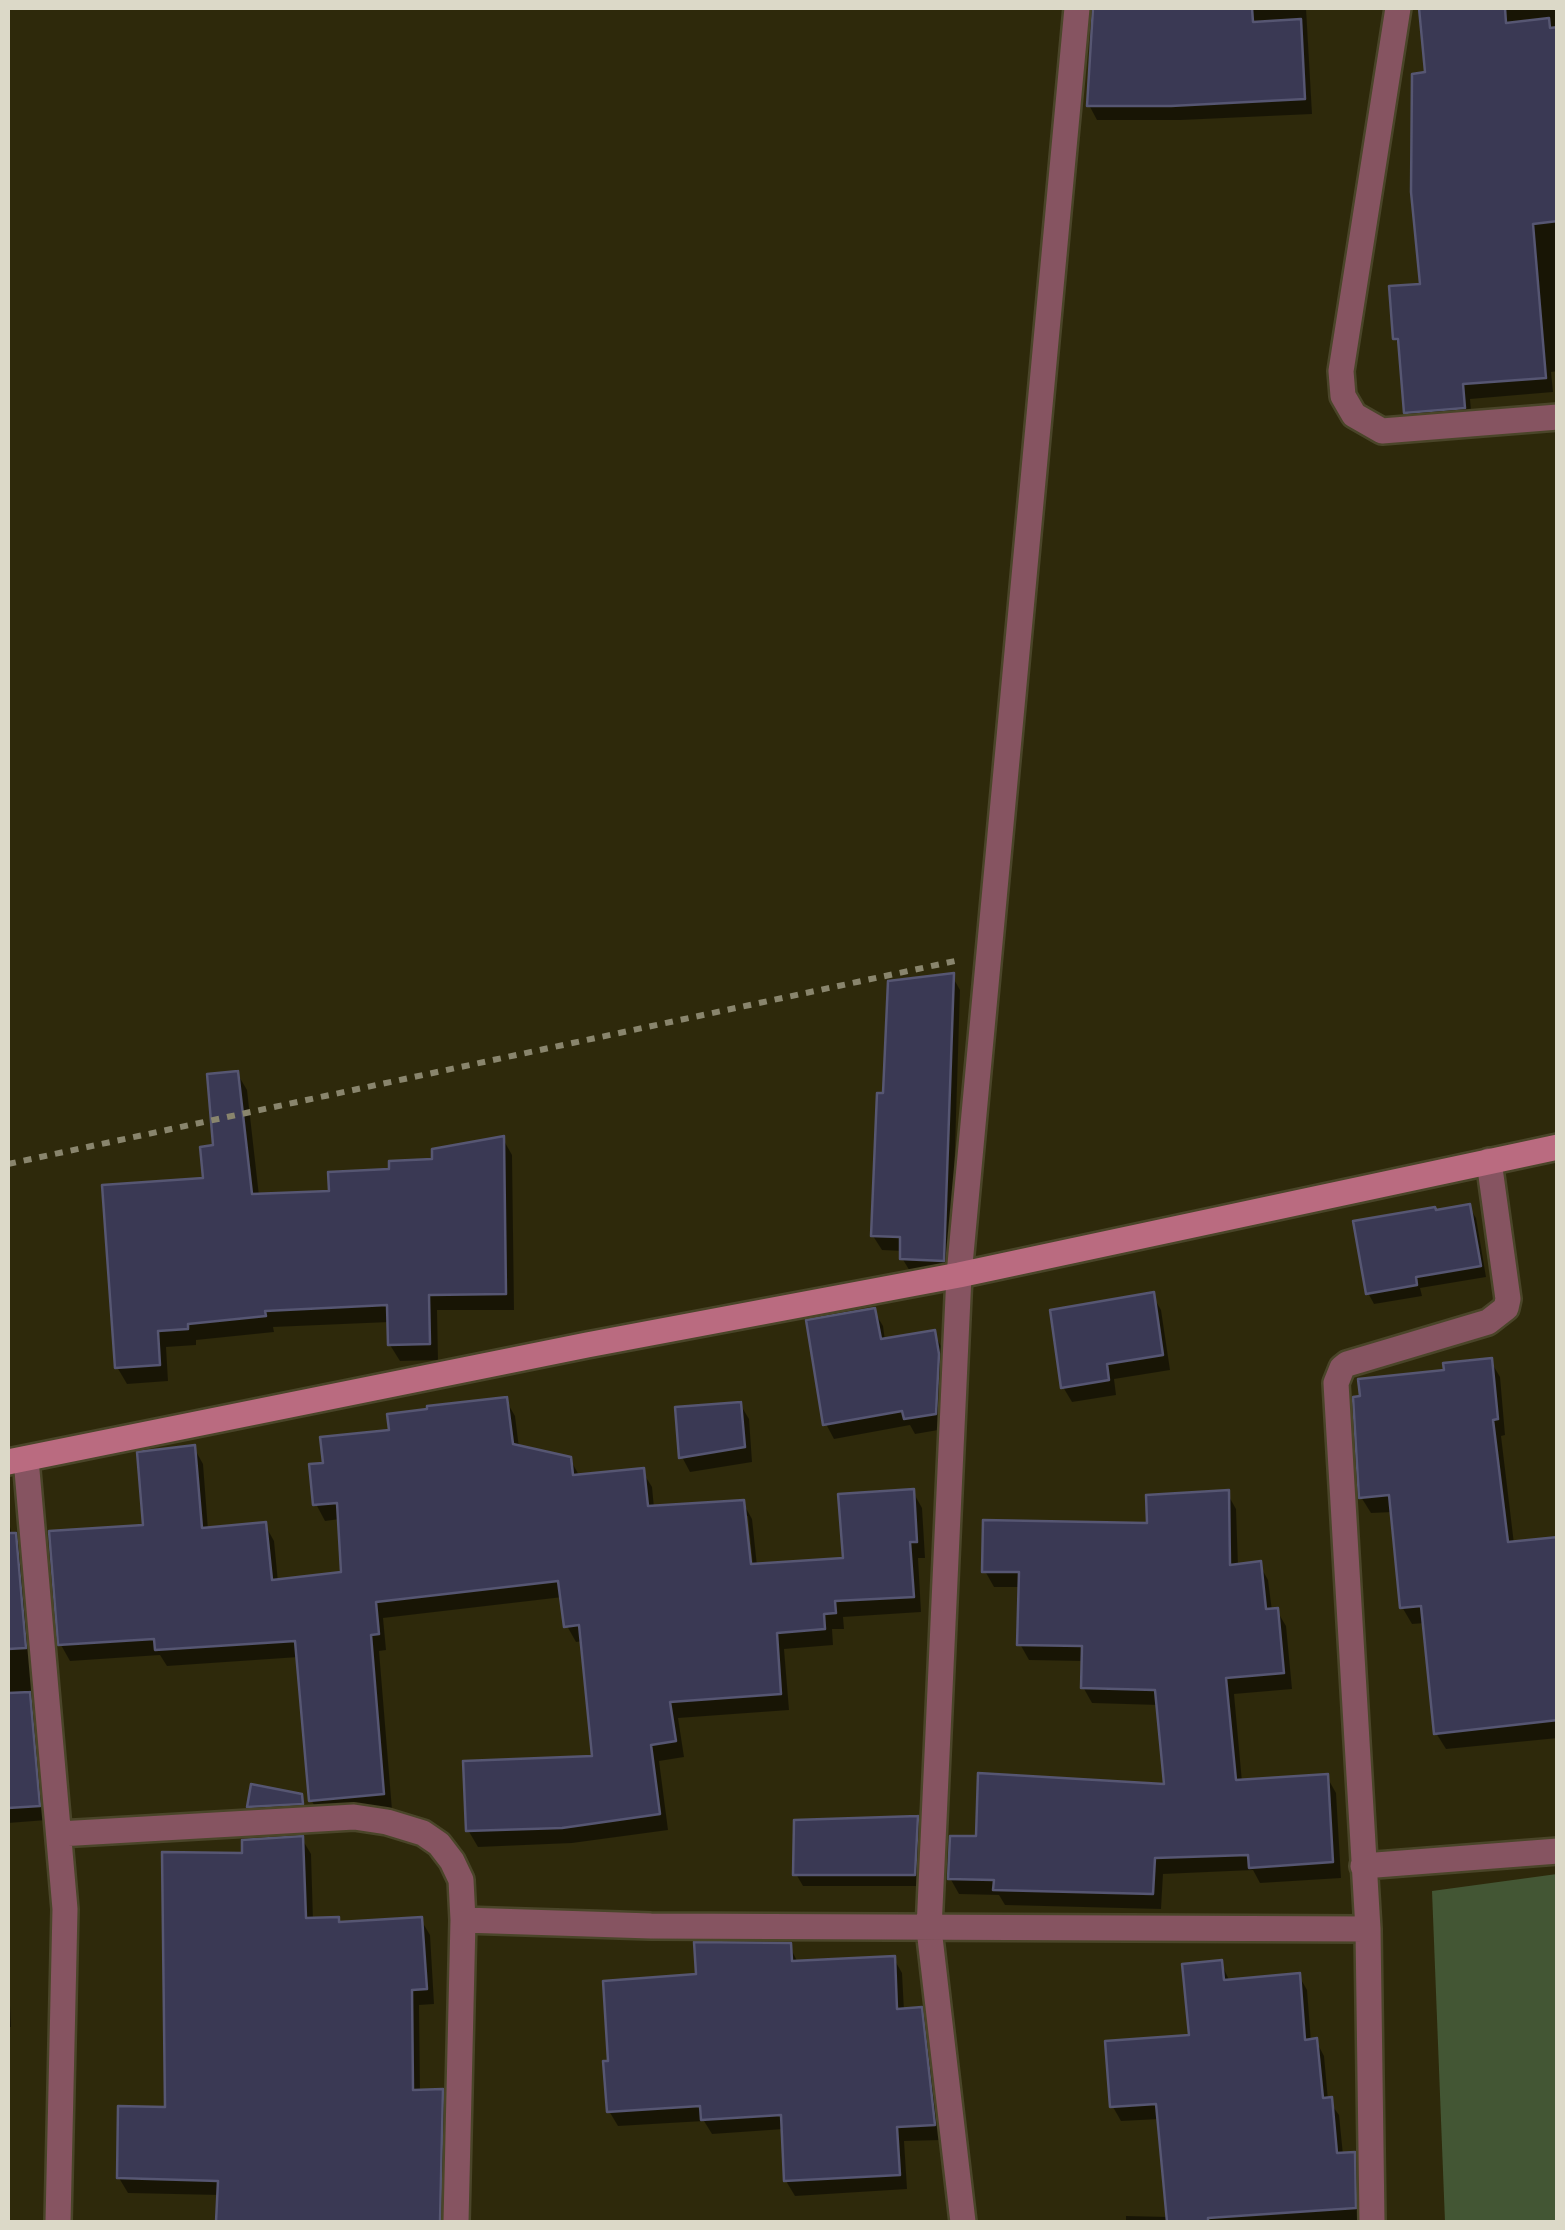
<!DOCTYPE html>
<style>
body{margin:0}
#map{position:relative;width:1565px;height:2230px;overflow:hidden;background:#2e290b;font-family:Ubuntu,sans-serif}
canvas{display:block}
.frame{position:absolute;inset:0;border:10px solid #dcd9c8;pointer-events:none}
</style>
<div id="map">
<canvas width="1565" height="2230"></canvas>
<div class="frame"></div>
</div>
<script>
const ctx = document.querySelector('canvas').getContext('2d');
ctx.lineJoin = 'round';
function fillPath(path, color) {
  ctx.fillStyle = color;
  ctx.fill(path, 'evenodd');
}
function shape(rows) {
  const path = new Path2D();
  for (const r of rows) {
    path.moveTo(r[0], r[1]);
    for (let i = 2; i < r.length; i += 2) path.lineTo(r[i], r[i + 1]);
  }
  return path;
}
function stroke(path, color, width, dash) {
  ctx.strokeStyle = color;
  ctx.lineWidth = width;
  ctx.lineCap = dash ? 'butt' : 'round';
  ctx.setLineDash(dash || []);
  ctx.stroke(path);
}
const green = shape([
 [1557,1874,1557,2222,1445,2222,1432,1891]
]);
const shadow = shape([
 [1096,8,1306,8,1312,114,1181,120,1097,120,1089,105],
 [1456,8,1558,8,1558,371,1551,372,1553,392,1470,399,1472,422,1415,427,1407,412,1402,349,1395,339,1423,286,1427,75,1422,10],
 [952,976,960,990,951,1275,911,1273,902,1258,903,1251,882,1250,873,1236,886,1095],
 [237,1073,247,1090,259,1196,331,1193,503,1139,512,1155,514,1310,437,1310,438,1360,400,1361,390,1345,390,1322,273,1327,274,1332,196,1340,196,1345,166,1347,168,1381,127,1384,117,1367,206,1180],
 [1469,1207,1476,1218,1486,1277,1420,1288,1422,1296,1374,1304,1368,1293,1436,1213],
 [1152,1295,1161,1310,1170,1370,1114,1379,1116,1395,1072,1402,1063,1387],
 [874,1311,883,1326,885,1341,934,1333,942,1348,946,1371,944,1429,915,1434,910,1425,834,1439,826,1424],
 [1490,1360,1500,1377,1505,1435,1501,1436,1514,1544,1558,1540,1558,1738,1446,1749,1436,1733,1425,1623,1412,1624,1402,1607,1393,1512,1371,1513,1361,1497,1447,1372],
 [505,1399,515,1416,519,1448,570,1459,580,1477,642,1471,652,1487,654,1508,743,1503,752,1519,757,1566,845,1560,913,1492,922,1508,925,1558,918,1558,921,1612,843,1617,844,1629,832,1629,833,1645,784,1649,789,1710,678,1718,684,1757,659,1761,668,1830,572,1843,478,1847,468,1830,595,1759,583,1641,576,1642,567,1626,563,1597,383,1618,386,1650,379,1651,392,1810,321,1816,311,1800,299,1657,167,1666,160,1655,70,1661,61,1645,146,1528,194,1448,203,1464,208,1530,265,1525,274,1541,278,1582,343,1574,340,1519,325,1521,316,1504,326,1465,392,1432],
 [743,1516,748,1516,754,1576,749,1577],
 [740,1404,749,1419,752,1462,690,1472,682,1457],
 [1227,1493,1236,1509,1238,1566,1259,1564,1268,1580,1272,1611,1277,1611,1286,1626,1292,1689,1234,1694,1242,1782,1327,1777,1336,1793,1341,1878,1260,1883,1253,1870,1163,1874,1161,1909,1005,1905,999,1895,959,1894,950,1878,979,1838,1167,1786,1159,1705,1092,1703,1083,1687,1084,1661,1029,1660,1020,1644,1021,1587,994,1587,985,1571,1150,1526],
 [8,1518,12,1536,23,1550,47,1820,8,1823],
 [301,1797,305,1810,254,1813,250,1806],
 [916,1818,923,1830,921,1886,803,1886,796,1874],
 [302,1839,311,1854,313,1921,340,1924,421,1920,430,1935,434,2004,419,2005,420,2093,441,2092,450,2107,449,2172,416,2175,418,2222,219,2222,220,2195,128,2193,119,2178,167,2110,244,1855],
 [789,1945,798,1963,894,1959,902,1973,904,2011,920,2010,929,2025,942,2140,904,2141,907,2189,795,2196,786,2181,784,2129,712,2134,704,2121,618,2126,609,2111,698,1976],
 [8,1962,11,2027,8,2027],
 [1221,1963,1230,1982,1299,1976,1307,1990,1311,2042,1316,2041,1324,2056,1328,2100,1339,2115,1343,2155,1353,2154,1362,2169,1363,2222,1126,2222,1126,2216,1169,2217,1160,2119,1121,2121,1113,2107,1191,2037]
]);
const building = shape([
 [1093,8,1252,8,1253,22,1301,19,1305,99,1171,106,1087,106,1093,8],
 [1419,8,1505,8,1506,23,1549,18,1550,28,1558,27,1558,221,1533,224,1546,378,1463,384,1465,408,1404,413,1398,339,1393,339,1389,286,1420,284,1411,192,1412,74,1425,72,1419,8],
 [954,973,944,1261,900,1259,900,1237,871,1236,877,1093,883,1093,888,981,954,973],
 [238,1071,252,1194,329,1191,328,1172,389,1169,389,1161,432,1159,432,1149,504,1136,506,1294,429,1295,430,1344,388,1345,387,1305,265,1311,266,1316,188,1324,188,1329,158,1331,160,1365,115,1368,102,1185,203,1178,200,1147,213,1145,207,1074,238,1071],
 [1470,1204,1481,1266,1416,1277,1417,1285,1366,1294,1353,1221,1435,1207,1436,1210,1470,1204],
 [1154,1292,1163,1355,1107,1364,1109,1380,1061,1388,1050,1310,1154,1292],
 [875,1308,881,1339,935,1330,939,1354,936,1414,904,1419,902,1411,823,1425,806,1320,875,1308],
 [1492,1358,1498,1419,1493,1420,1508,1542,1558,1537,1558,1720,1434,1734,1421,1606,1400,1608,1389,1495,1359,1498,1353,1397,1360,1396,1358,1379,1444,1370,1443,1363,1492,1358],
 [507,1397,513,1444,571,1457,573,1475,644,1468,648,1506,744,1500,751,1564,843,1558,838,1494,914,1489,917,1542,910,1542,914,1597,835,1601,836,1613,824,1614,825,1629,777,1633,781,1694,670,1702,676,1741,651,1745,660,1814,562,1828,466,1831,463,1761,592,1756,579,1625,564,1627,558,1581,376,1602,379,1634,371,1635,384,1794,309,1801,295,1641,155,1650,154,1639,58,1645,49,1531,143,1525,137,1452,195,1445,202,1528,266,1522,272,1580,341,1572,337,1503,313,1505,309,1464,323,1463,320,1437,389,1430,387,1414,427,1409,427,1406,507,1397],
 [741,1402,745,1447,679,1458,675,1407,741,1402],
 [1229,1490,1230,1565,1261,1561,1266,1609,1278,1608,1284,1673,1226,1678,1236,1780,1328,1774,1333,1862,1249,1868,1248,1855,1155,1858,1153,1894,993,1890,994,1880,948,1879,950,1836,976,1836,978,1773,1164,1784,1155,1690,1081,1688,1082,1646,1017,1645,1019,1572,982,1572,983,1520,1147,1523,1146,1495,1229,1490],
 [8,1533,16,1533,26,1648,8,1649,8,1533],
 [30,1692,40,1806,8,1808,8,1693,30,1692],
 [251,1784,302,1794,303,1804,247,1807,251,1784],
 [918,1816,915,1875,793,1875,794,1820,918,1816],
 [303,1836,306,1918,339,1917,339,1922,422,1917,427,1989,412,1990,413,2090,443,2089,440,2222,216,2222,218,2181,117,2178,118,2106,165,2107,162,1852,242,1853,242,1840,303,1836],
 [694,1942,791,1943,792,1961,895,1956,897,2009,922,2007,935,2125,897,2127,900,2175,784,2181,781,2115,701,2120,700,2106,607,2112,603,2061,608,2061,603,1981,696,1974,694,1942],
 [1222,1960,1224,1980,1300,1973,1305,2040,1317,2038,1323,2098,1332,2097,1337,2153,1355,2152,1356,2208,1208,2218,1208,2222,1167,2222,1156,2104,1110,2107,1105,2041,1189,2035,1182,1964,1222,1960]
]);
const path = shape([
 [8,1164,955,961]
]);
const street = shape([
 [1398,8,1341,371,1343,396,1354,415,1382,431,1558,417],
 [26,1459,65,1909,58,2222],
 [59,1834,354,1817,387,1822,423,1833,439,1844,452,1861,461,1880,463,1920,456,2222],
 [1363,1866,1558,1851],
 [463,1920,651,1926,1368,1929],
 [963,2222,929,1929,959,1275,1077,8],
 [1372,2222,1368,1929,1336,1383,1342,1368,1347,1364,1488,1322,1506,1308,1508,1299,1489,1161]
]);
const secondary = shape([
 [8,1462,587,1345,959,1275,1558,1147]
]);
fillPath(green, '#435634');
fillPath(shadow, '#0007');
fillPath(building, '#3a3954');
stroke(building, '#565672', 2.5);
stroke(street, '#4a4529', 30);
stroke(secondary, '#4a4529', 30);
stroke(path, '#89856d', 6, [8, 8]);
stroke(street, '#865461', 25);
stroke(secondary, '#ba6b80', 25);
</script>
